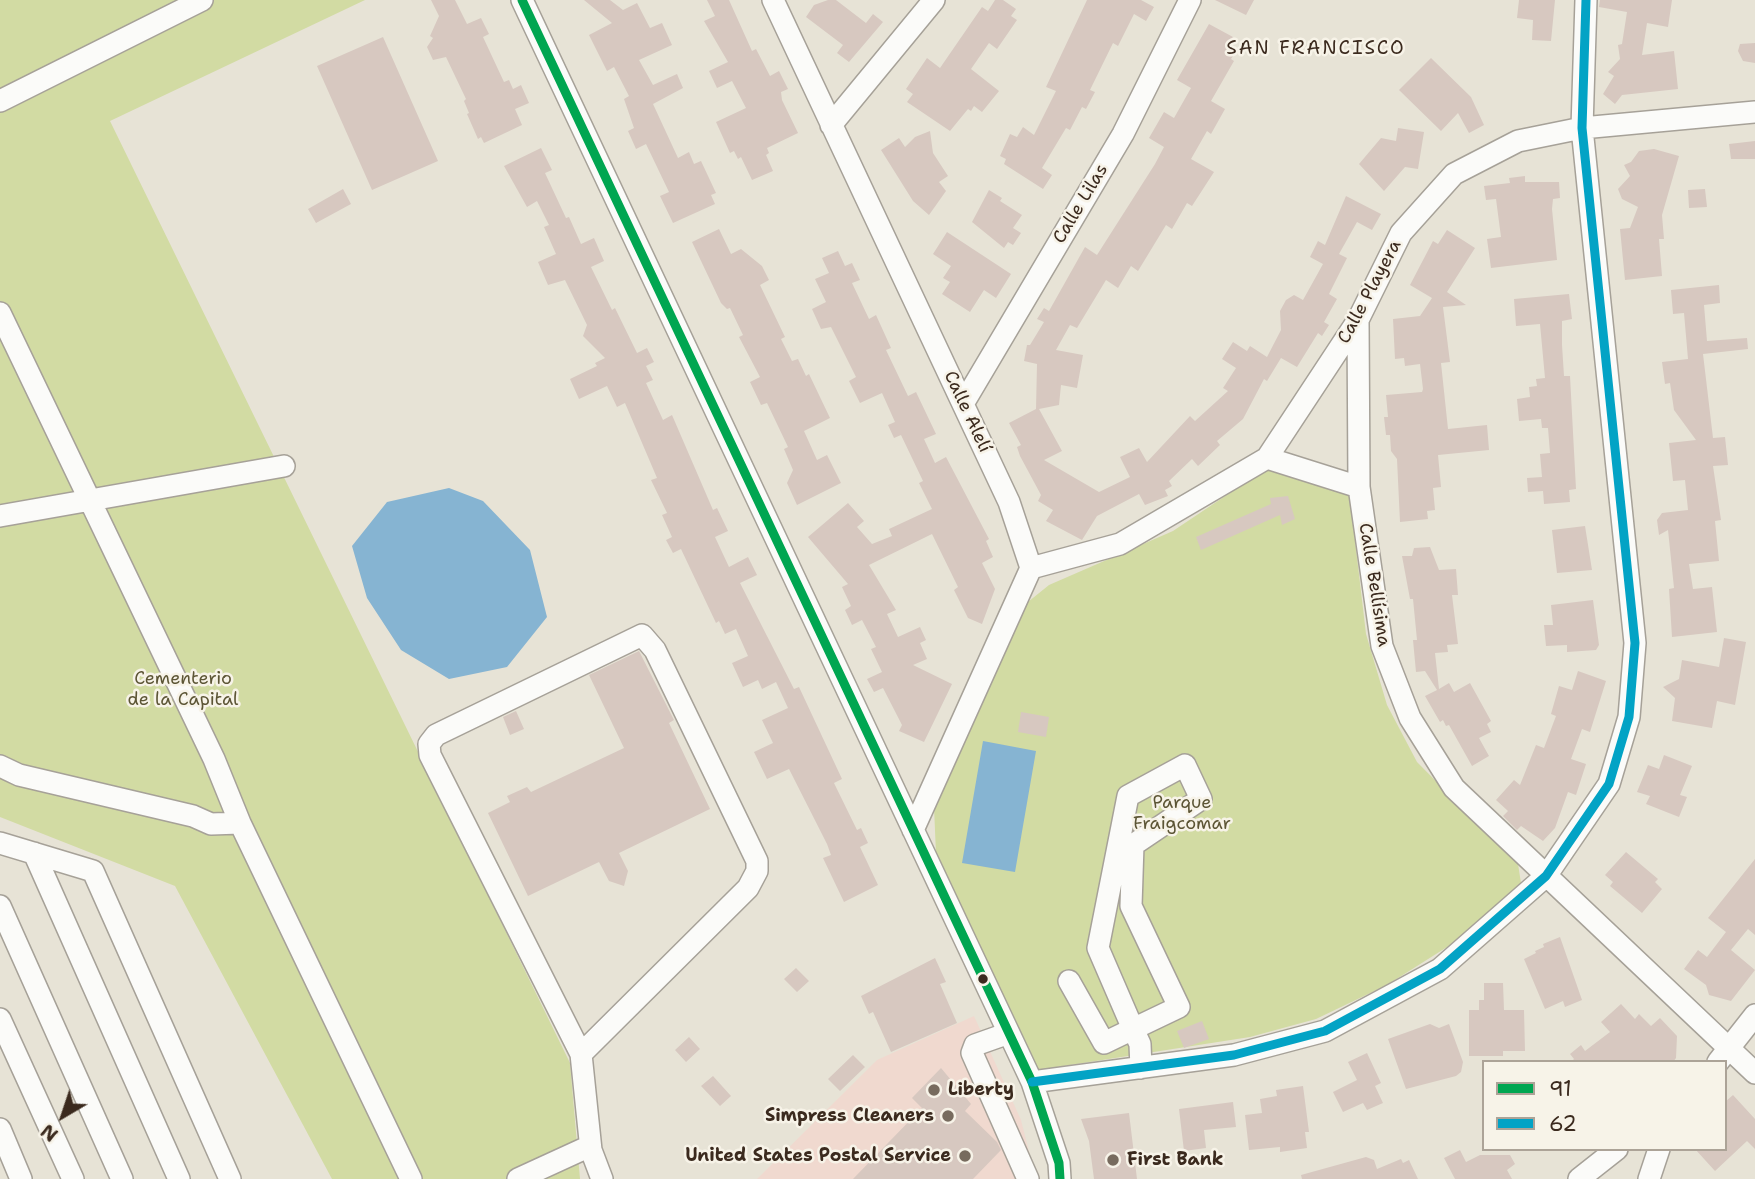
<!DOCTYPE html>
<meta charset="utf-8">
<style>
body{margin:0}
#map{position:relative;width:1755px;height:1179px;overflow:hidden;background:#e7e3d6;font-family:"Shantell Sans",sans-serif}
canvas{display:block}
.legend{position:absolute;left:1482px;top:1060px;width:245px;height:91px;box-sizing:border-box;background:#f7f3e8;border:2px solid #aca397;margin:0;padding:9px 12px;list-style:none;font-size:21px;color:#3b2a1e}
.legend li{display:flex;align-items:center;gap:14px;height:35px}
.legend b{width:35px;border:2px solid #aca397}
.north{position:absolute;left:28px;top:1081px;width:70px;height:70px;-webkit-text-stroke:5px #f7f3e8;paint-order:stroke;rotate:219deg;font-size:19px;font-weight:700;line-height:28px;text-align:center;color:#3b2a1e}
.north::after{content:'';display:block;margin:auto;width:24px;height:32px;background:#3b2a1e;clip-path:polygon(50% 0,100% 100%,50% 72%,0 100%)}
</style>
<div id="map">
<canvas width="1755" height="1179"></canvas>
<ul class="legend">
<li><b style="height:9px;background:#00a651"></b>91</li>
<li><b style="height:9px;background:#03a3c5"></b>62</li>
</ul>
<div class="north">N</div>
</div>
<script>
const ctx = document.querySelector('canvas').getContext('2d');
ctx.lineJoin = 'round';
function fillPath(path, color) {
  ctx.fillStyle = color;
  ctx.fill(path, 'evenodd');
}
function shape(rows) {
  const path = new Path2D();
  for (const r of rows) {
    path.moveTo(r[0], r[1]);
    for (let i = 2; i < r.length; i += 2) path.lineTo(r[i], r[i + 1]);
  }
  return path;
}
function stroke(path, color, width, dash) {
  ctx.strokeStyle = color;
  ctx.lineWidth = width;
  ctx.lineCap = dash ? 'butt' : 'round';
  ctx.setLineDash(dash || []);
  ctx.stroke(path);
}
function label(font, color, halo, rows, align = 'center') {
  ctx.font = font + ' "Shantell Sans",sans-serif';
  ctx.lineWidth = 5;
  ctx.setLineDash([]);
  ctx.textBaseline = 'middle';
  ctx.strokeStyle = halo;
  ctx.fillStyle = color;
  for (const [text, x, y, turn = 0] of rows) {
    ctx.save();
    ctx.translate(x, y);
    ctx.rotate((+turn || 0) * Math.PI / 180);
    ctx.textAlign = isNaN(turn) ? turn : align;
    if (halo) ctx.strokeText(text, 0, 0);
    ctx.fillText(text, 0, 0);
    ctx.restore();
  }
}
const built = shape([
 [974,1016,1021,1120,1036,1179,757,1179,877,1060]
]);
const green = shape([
 [0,0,365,0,110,121,570,1063,580,1179,332,1179,175,886,0,817],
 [1278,469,1344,490,1350,498,1366,634,1387,705,1417,762,1518,864,1521,883,1455,942,1387,985,1316,1019,1250,1037,1038,1070,936,854,934,807,1023,606,1049,585,1173,531,1264,470]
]);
const water = shape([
 [449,488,483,501,530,550,547,617,507,667,449,679,401,650,367,598,352,546,387,502],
 [983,741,1036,751,1015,872,962,863]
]);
const building = shape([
 [431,0,455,0,467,24,481,18,489,34,483,37,504,82,509,80,513,89,521,85,529,103,515,109,522,125,484,143,481,137,478,139,467,114,469,113,464,101,466,99,446,57,433,60,427,47,433,38,430,36,439,16],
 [584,0,610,0,623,10,637,3,650,28,662,23,672,45,639,60,653,85,677,74,683,88,653,104,678,158,689,152,694,164,701,161,716,193,711,195,715,204,673,223,660,196,669,192,646,144,636,149,628,131,634,128,624,99,629,96,614,67,607,71,589,35,612,23],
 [707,0,729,0,752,51,756,49,770,76,779,71,788,89,781,92,782,100,798,133,767,148,769,153,766,155,773,171,752,180,741,157,738,159,734,151,730,153,716,122,746,108,732,81,717,88,709,71,728,62,704,21,715,16],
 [828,0,836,0,866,23,873,14,883,22,849,62,837,53,843,45,806,17,814,5],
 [995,0,1003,0,1016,9,1011,16,1017,20,997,49,989,43,971,69,999,91,982,112,974,106,971,111,968,109,950,131,907,102,913,94,906,89,927,58,940,68,982,7,988,11],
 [1087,0,1141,0,1154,7,1146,21,1134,14,1118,46,1113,43,1090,90,1095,92,1086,109,1082,107,1070,130,1066,128,1042,168,1052,175,1043,189,1004,164,1006,159,1000,156,1010,134,1017,137,1023,127,1034,135,1056,91,1046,87],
 [1215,0,1254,0,1246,15],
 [1519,0,1555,0,1551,41,1532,40,1533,20,1517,18],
 [1600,0,1672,0,1668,27,1647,23,1642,55,1674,51,1678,89,1622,95,1615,104,1603,94,1614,76,1608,72,1620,59,1618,45,1622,44,1627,12,1599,7],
 [1209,24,1233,37,1228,47,1236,51,1231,59,1234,61,1211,101,1225,109,1211,134,1207,131,1191,159,1214,172,1192,206,1187,203,1172,229,1166,225,1138,271,1131,266,1118,288,1106,280,1077,328,1070,325,1056,350,1083,355,1077,388,1061,385,1059,405,1039,409,1062,451,1044,460,1099,492,1130,477,1120,457,1139,448,1147,462,1190,416,1195,421,1228,391,1223,388,1236,368,1222,359,1233,342,1247,351,1250,346,1267,357,1281,330,1280,311,1286,300,1294,295,1303,300,1323,264,1310,257,1318,241,1325,245,1346,196,1381,214,1372,230,1357,222,1339,254,1347,258,1329,294,1337,299,1324,322,1329,325,1322,336,1318,333,1297,367,1281,358,1267,381,1264,379,1243,419,1217,441,1220,445,1198,466,1192,459,1169,481,1172,486,1165,490,1168,496,1145,505,1139,494,1097,516,1082,540,1046,521,1053,510,1038,501,1041,495,1020,456,1017,447,1021,445,1009,423,1036,409,1037,364,1024,361,1027,345,1030,345,1044,322,1037,319,1044,308,1049,311,1085,247,1097,255,1155,164,1164,147,1149,138,1164,112,1174,118,1191,88,1177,80],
 [383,37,438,161,372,190,317,66],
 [1755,43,1755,63,1743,61,1738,51,1740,44],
 [1431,58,1471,97,1484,125,1469,133,1458,113,1441,131,1399,90],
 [1398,128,1424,132,1418,169,1405,167,1384,191,1359,164,1381,138,1396,141],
 [930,131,933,153,948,176,939,182,946,191,929,215,913,201,881,150,899,138,905,147,915,137],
 [1755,141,1755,159,1731,159,1729,144],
 [541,148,552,170,545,173,566,218,569,217,581,244,594,238,604,261,591,267,612,310,615,308,637,353,647,348,654,362,646,366,653,380,646,383,663,420,672,415,713,510,717,508,728,531,715,537,729,567,748,557,757,575,740,583,794,689,799,687,842,779,834,783,857,830,861,828,868,843,860,847,878,885,844,902,823,858,831,855,827,844,789,769,767,779,754,752,773,743,762,720,788,708,776,682,762,689,758,680,743,687,732,663,748,656,736,629,725,634,719,621,716,623,681,549,673,553,666,540,672,537,662,515,667,513,651,480,657,478,625,403,617,407,607,386,579,399,570,379,597,366,595,363,605,358,583,336,587,325,565,280,548,285,538,262,556,254,544,227,549,225,537,201,527,207,504,166],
 [1654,149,1679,156,1662,215,1664,239,1659,239,1662,276,1625,280,1620,229,1630,228,1638,207,1622,199,1618,189,1630,176,1624,165,1631,162,1639,151],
 [1525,176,1525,182,1559,182,1560,198,1553,199,1552,209,1557,260,1491,268,1487,239,1501,237,1496,199,1486,200,1484,186,1510,183,1509,178],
 [343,189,351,204,316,223,308,209],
 [1705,189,1707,207,1689,208,1688,190],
 [989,190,1002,198,1000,201,1022,215,1013,228,1021,233,1013,245,1008,242,1004,248,972,222],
 [719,229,731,254,741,249,762,266,769,280,760,285,785,337,781,339,792,361,798,359,806,376,809,374,830,418,804,431,817,460,827,455,841,483,797,505,787,483,793,470,784,449,788,447,767,403,761,405,750,382,760,377,739,337,743,335,730,308,727,309,721,303,692,242],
 [1447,230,1475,248,1447,292,1466,305,1443,307,1450,362,1441,363,1448,429,1487,425,1489,450,1438,455,1441,487,1433,488,1435,510,1427,511,1428,519,1400,522,1397,459,1391,451,1390,435,1386,435,1384,417,1388,417,1386,395,1422,392,1423,389,1420,364,1405,366,1404,358,1395,359,1393,319,1420,316,1432,298,1410,285,1433,241,1438,244],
 [947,232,1011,274,996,298,984,290,970,312,942,294,950,282,943,278,951,266,933,254],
 [838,251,845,266,852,263,860,280,852,283,869,319,876,315,891,348,886,350,908,396,916,392,936,434,924,439,935,463,946,457,989,539,986,541,993,557,982,563,995,589,982,624,968,618,954,590,958,587,932,534,869,565,896,610,887,614,898,637,920,627,926,640,920,643,927,659,913,665,952,684,924,742,899,731,902,725,883,688,874,692,867,679,882,672,871,649,876,647,862,620,852,625,845,610,851,606,842,587,848,584,808,537,848,503,864,521,857,527,872,544,892,536,889,529,932,509,919,483,923,481,901,435,894,438,888,425,895,422,882,393,860,403,849,381,856,377,831,327,821,329,812,309,826,302,815,279,829,273,822,258],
 [1719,285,1720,303,1704,305,1707,341,1747,338,1748,349,1703,354,1713,438,1725,437,1728,465,1713,466,1721,520,1715,521,1719,561,1689,564,1693,589,1712,587,1717,632,1672,637,1669,589,1674,588,1668,530,1659,535,1657,520,1662,513,1688,510,1685,480,1673,481,1669,443,1696,440,1674,410,1670,383,1665,384,1662,362,1688,359,1684,313,1673,314,1671,290],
 [1569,294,1572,319,1562,321,1562,345,1564,376,1570,376,1576,489,1569,490,1570,502,1544,504,1543,491,1528,492,1527,478,1542,477,1540,454,1550,453,1548,428,1542,428,1541,419,1519,421,1517,399,1530,397,1529,387,1537,386,1536,379,1545,378,1540,324,1516,326,1514,299],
 [1288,496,1295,519,1282,525,1280,515,1201,550,1196,537,1271,504,1270,498],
 [1585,526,1592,570,1557,573,1552,530],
 [1430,547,1439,570,1456,569,1458,595,1452,595,1458,644,1447,645,1448,652,1435,653,1439,689,1449,683,1454,692,1470,683,1491,721,1487,724,1491,732,1479,738,1489,756,1472,766,1449,725,1446,726,1443,720,1440,722,1425,696,1437,690,1425,671,1416,672,1413,640,1417,640,1413,599,1410,599,1402,556,1412,556,1414,548],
 [1593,600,1599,645,1596,650,1567,652,1567,645,1546,646,1544,625,1553,625,1551,605],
 [1724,638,1746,642,1735,705,1717,701,1712,728,1672,721,1675,698,1663,687,1679,679,1682,660,1719,667],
 [639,651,674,720,669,723,710,809,619,853,628,871,624,886,609,881,599,862,528,896,488,813,510,802,507,796,527,787,531,792,624,748,589,675],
 [1578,671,1606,681,1590,732,1582,729,1571,759,1586,764,1576,795,1568,792,1555,828,1543,841,1521,826,1517,830,1503,816,1508,811,1496,800,1514,780,1520,785,1536,745,1544,748,1556,716,1551,714,1559,686,1572,690],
 [516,711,524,729,510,735,503,717],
 [1021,712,1049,717,1046,737,1018,732],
 [1664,755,1692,766,1680,795,1687,797,1679,817,1646,804,1650,796,1637,792,1648,765,1659,769],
 [1626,852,1658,879,1655,882,1662,889,1642,913,1610,886,1613,882,1605,875],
 [1755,859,1755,935,1748,929,1731,950,1755,970,1731,1001,1709,995,1706,985,1684,969,1698,950,1707,957,1726,932,1708,918],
 [1560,937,1582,1000,1565,1007,1563,1001,1545,1009,1524,959,1536,953,1535,951,1544,947,1543,944],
 [935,958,946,982,940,984,957,1023,891,1052,873,1012,869,1014,861,996],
 [796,968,809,981,797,992,784,979],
 [1484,983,1503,983,1504,1010,1524,1010,1525,1051,1503,1051,1503,1056,1469,1056,1469,1010,1479,1010,1479,1000,1484,1000],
 [1621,1004,1635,1019,1639,1014,1651,1026,1660,1018,1677,1036,1676,1058,1673,1062,1571,1062,1574,1059,1570,1054,1581,1045,1585,1051,1610,1032,1601,1022],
 [1202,1021,1209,1039,1184,1048,1177,1031],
 [1430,1024,1439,1028,1449,1024,1463,1062,1461,1072,1456,1076,1406,1089,1388,1039],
 [689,1037,700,1049,686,1062,675,1050],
 [1367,1053,1381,1083,1375,1086,1383,1103,1367,1110,1363,1103,1343,1112,1333,1092,1357,1080,1348,1062],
 [853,1055,865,1067,840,1091,828,1079],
 [941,1068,971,1104,965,1111,997,1142,1001,1150,973,1179,853,1179,922,1108,912,1098],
 [713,1076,731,1096,720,1106,701,1086],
 [1303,1086,1309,1132,1305,1132,1307,1148,1280,1152,1280,1147,1249,1150,1245,1115,1262,1113,1260,1099,1277,1096,1276,1090],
 [1733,1095,1755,1119,1755,1149,1747,1141,1715,1171,1695,1149,1725,1149,1725,1102],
 [1233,1102,1236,1127,1204,1130,1206,1148,1184,1151,1179,1109],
 [1129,1113,1137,1179,1094,1179,1089,1141,1081,1119],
 [1460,1150,1466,1162,1480,1155,1510,1155,1515,1164,1507,1170,1512,1179,1455,1179,1444,1158],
 [1366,1157,1374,1160,1377,1169,1401,1159,1403,1163,1409,1160,1418,1179,1302,1179,1301,1175]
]);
const minor = shape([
 [522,0,1032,1082,1059,1163,1060,1179],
 [773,0,1009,502,1031,568,913,830],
 [0,101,202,0],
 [831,125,934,0],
 [0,313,214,759,240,823,211,824,193,816,19,775,0,766],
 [1358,320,1359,487,1382,646,1410,718,1454,788,1755,1073],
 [963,404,1123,134,1190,0],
 [1267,458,1359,487],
 [0,516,284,466],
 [1031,568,1120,544,1267,458,1358,320,1401,233,1454,174,1518,141,1582,128,1755,112],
 [240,823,411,1179],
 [0,843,93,871,230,1179],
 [34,853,179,1179],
 [0,906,122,1179],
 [1069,981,1104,1043,1133,1029,1098,948,1128,796,1185,765,1201,799,1133,845,1131,906,1179,1007,1133,1029,1140,1044,1141,1068],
 [0,1019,73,1179],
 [1009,1033,975,1045,972,1053,1028,1179],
 [581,1054,748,888,757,871,757,861,655,650,642,635,436,735,429,744,430,755,581,1054,591,1150,602,1179],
 [1718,1062,1755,1015],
 [1032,1082,1234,1055,1325,1031,1440,969,1546,876,1609,784,1629,717,1635,643,1582,128,1586,0],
 [0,1129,21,1179],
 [518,1179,590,1146],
 [1579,1179,1617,1149],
 [1649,1179,1659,1149]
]);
const bus1 = shape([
 [522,0,1032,1082,1059,1163,1060,1179]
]);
const bus2 = shape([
 [1032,1082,1234,1055,1325,1031,1440,969,1546,876,1609,784,1629,717,1635,643,1582,128,1586,0]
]);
const markers = [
 [983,979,6,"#3b2a1e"],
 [934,1090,7,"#776b5e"],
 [948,1116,7,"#776b5e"],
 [965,1156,7,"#776b5e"],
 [1113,1160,7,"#776b5e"]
];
const streetNames = [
 ["Calle Lilas",1081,204,-59],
 ["Calle Playera",1370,292,-62],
 ["Calle Alelí",967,412,65],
 ["Calle Bellísima",1374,585,81]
];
const parkNames = [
 ["Cementerio",183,679],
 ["de la Capital",183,700],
 ["Parque",1182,803],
 ["Fraigcomar",1182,824]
];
const poiNames = [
 ["Liberty",948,1090],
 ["Simpress Cleaners",934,1116,"right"],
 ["United States Postal Service",951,1156,"right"],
 ["First Bank",1127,1160]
];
const neighbourhoodNames = [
 ["SAN FRANCISCO",1316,49]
];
fillPath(built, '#f0d9cf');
fillPath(green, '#d2dba3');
fillPath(water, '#86b4d2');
fillPath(building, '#d7c8c0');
stroke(minor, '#a6a198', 24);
stroke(minor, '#fbfbf9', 21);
stroke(bus1, '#00a651', 9);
stroke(bus2, '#03a3c5', 9);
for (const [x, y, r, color] of markers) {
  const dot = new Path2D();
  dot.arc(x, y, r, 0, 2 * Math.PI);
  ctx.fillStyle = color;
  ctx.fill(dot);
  stroke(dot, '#f7f3e8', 2.5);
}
label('18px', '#3b2a1e', '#f7f3e8', streetNames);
label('18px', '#5c5535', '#f7f3e8', parkNames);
label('bold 18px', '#3b2a1e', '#f7f3e8', poiNames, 'left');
ctx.letterSpacing = '2px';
label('19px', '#3b2a1e', '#f7f3e8', neighbourhoodNames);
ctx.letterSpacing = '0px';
</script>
